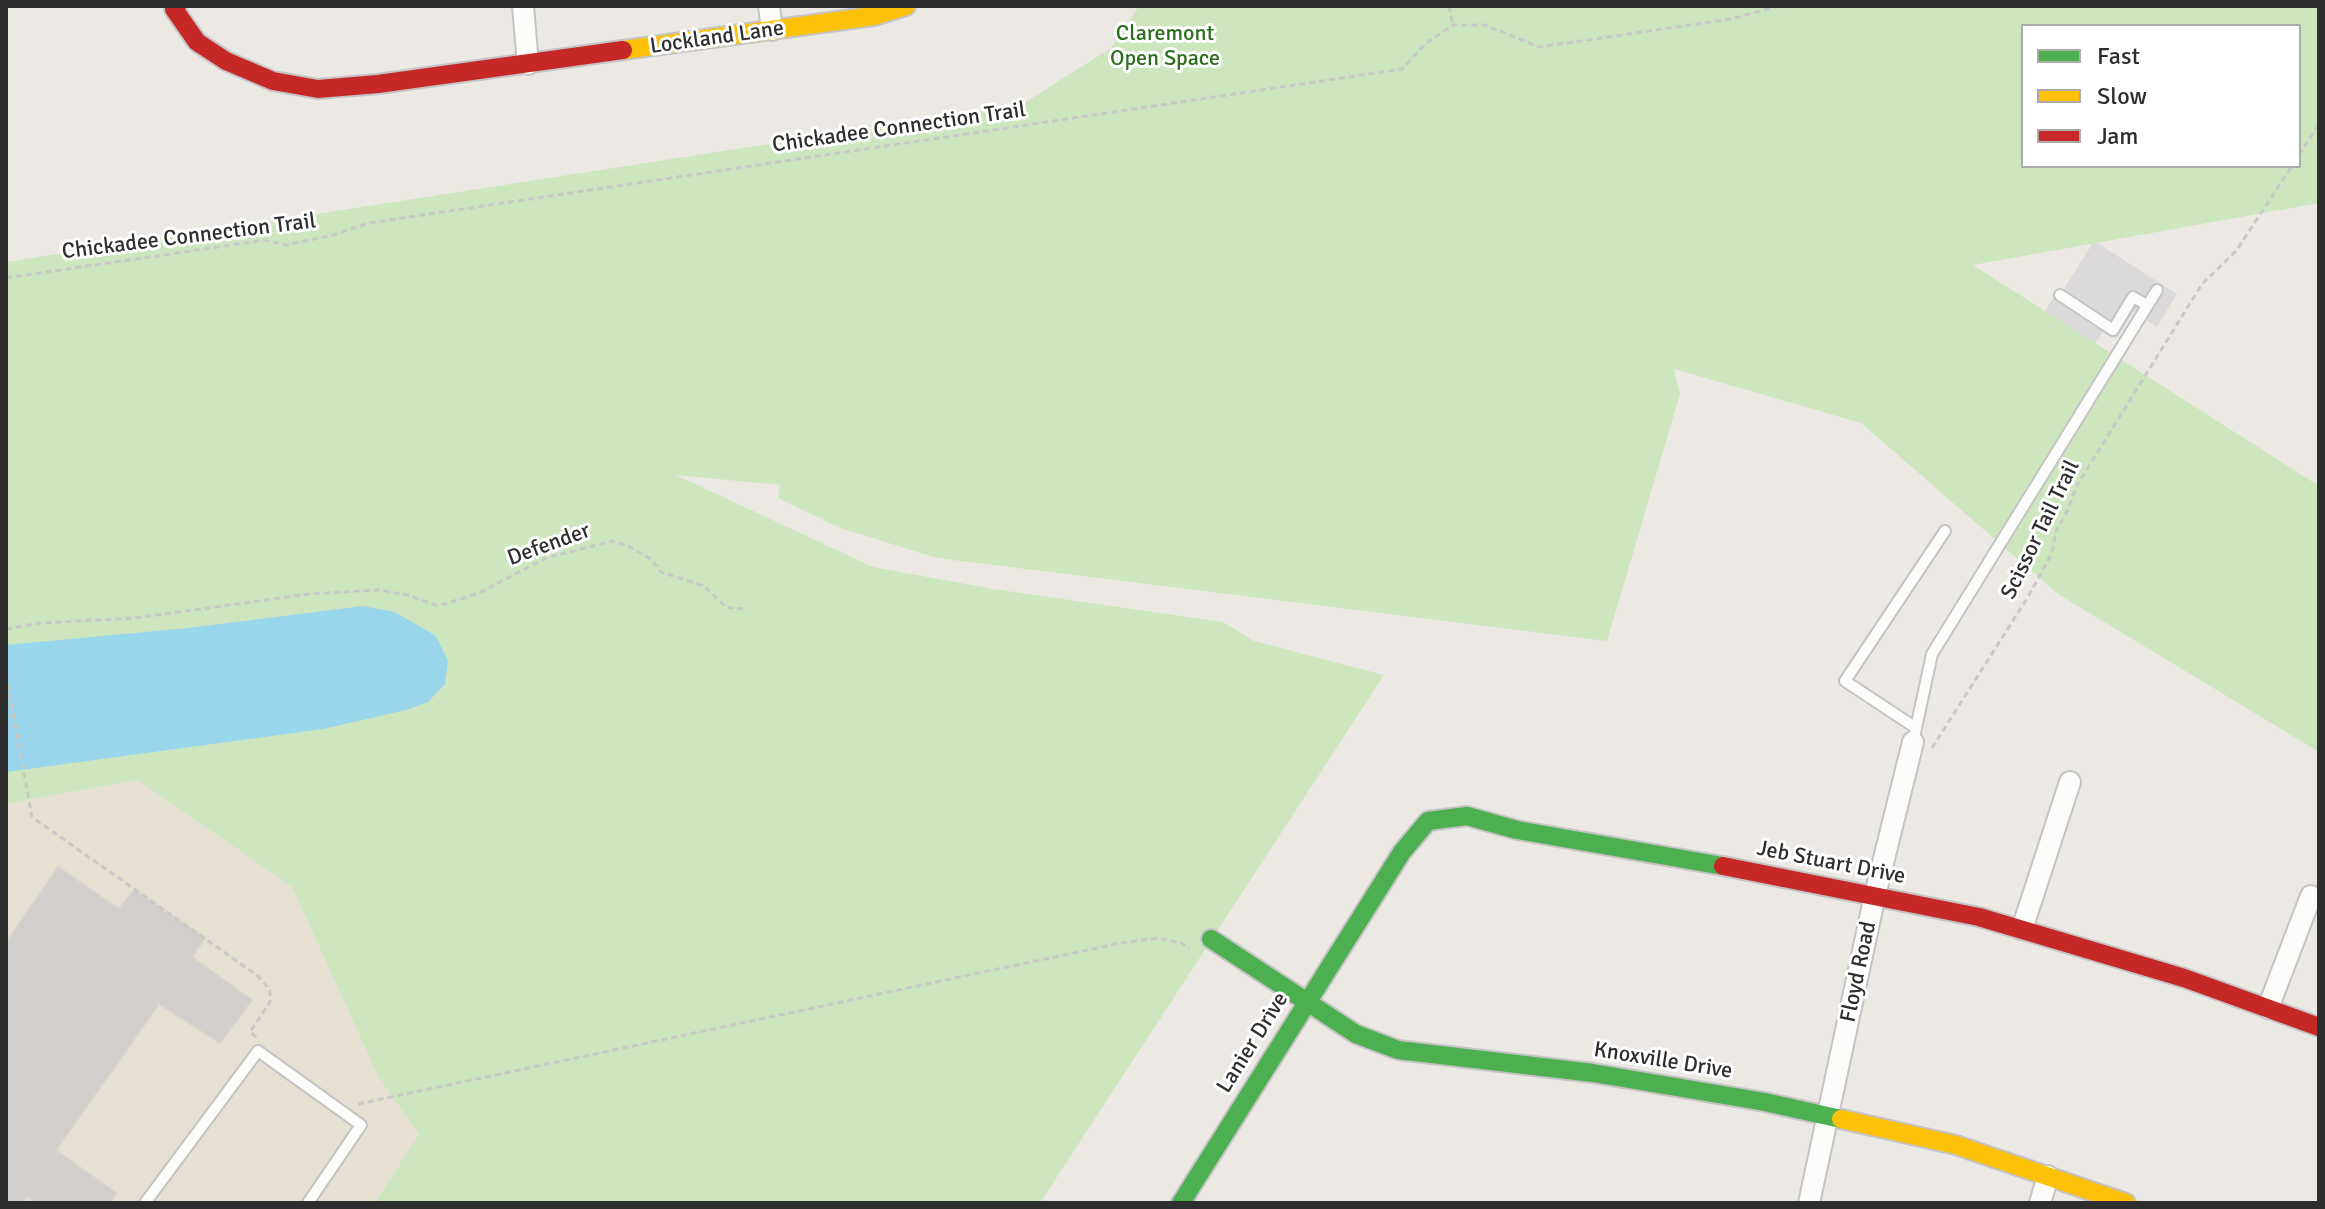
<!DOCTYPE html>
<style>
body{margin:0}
#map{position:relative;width:2325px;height:1209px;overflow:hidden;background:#ece8e4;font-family:Signika,sans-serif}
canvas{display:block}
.frame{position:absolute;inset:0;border:8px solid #2e2e2e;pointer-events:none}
.legend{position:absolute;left:2021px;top:24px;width:280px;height:144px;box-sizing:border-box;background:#fff;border:2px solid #ababab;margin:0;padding:10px 14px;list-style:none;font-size:24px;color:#2e2e2e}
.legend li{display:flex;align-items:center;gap:16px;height:40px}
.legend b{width:40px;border:2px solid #ababab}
</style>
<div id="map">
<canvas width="2325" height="1209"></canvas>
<div class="frame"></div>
<ul class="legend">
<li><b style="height:10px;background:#4caf50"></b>Fast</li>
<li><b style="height:10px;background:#ffc107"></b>Slow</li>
<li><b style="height:10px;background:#c62828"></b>Jam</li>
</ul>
</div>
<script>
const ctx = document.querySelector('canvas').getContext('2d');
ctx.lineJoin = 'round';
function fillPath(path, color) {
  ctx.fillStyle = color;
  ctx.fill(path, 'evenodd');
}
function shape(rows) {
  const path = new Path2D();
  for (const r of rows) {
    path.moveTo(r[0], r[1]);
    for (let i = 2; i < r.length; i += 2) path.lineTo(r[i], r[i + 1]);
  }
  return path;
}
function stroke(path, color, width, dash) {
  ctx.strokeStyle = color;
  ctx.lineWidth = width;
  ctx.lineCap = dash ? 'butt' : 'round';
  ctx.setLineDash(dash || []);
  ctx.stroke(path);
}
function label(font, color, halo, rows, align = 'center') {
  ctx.font = font + ' Signika,sans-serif';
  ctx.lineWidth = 6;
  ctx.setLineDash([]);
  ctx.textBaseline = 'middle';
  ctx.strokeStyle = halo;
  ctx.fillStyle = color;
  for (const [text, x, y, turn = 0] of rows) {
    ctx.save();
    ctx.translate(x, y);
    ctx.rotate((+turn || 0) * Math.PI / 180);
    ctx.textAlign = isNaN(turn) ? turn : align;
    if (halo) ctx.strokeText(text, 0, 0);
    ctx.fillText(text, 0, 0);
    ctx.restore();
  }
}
const industrial = shape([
 [2094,241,2177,294,2157,327,2133,312,2116,339,2103,332,2094,345,2042,315,2054,297,2058,298]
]);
const education = shape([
 [137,780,292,887,378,1076,420,1134,375,1203,6,1203,6,804]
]);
const green = shape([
 [1139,6,2319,6,2319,203,1973,265,2319,486,2319,752,2058,594,1861,423,1674,369,1680,394,1607,641,937,558,840,528,778,498,780,485,676,475,873,567,993,589,1223,622,1254,641,1384,675,1040,1203,375,1203,419,1134,378,1076,292,887,137,780,6,804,6,262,1021,105,1111,48],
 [2023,26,2299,26,2299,166,2023,166]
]);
const water = shape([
 [363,606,395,612,436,636,448,661,445,684,428,702,406,710,323,729,6,772,6,645,188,628]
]);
const building = shape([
 [58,867,119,909,134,890,205,938,192,957,252,1000,220,1043,159,1004,56,1150,116,1193,109,1203,36,1203,27,1196,22,1203,6,1203,6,943,58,867]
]);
const path = shape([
 [1449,6,1453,25],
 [2299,155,2319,124],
 [6,278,265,240,286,245,333,235,369,223,1402,69,1425,44,1453,25,1485,25,1539,47,1731,19,1779,6],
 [6,629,40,623,135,618,309,594,360,591,379,590,407,595,435,605,445,604,479,593,546,558,612,541,628,546,651,559,661,572,704,586,726,607,743,609],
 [6,674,32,817,258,976,270,990,270,1002,250,1032,258,1038],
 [1932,748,2028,597,2052,553,2056,531,2068,510,2076,487,2202,284,2236,251,2292,166],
 [358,1104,1121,943,1158,938,1181,943,1190,949]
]);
const lane = shape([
 [2060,295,2113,330,2133,297,2147,305],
 [1916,728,1845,681,1945,531],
 [1913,742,1932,654,2157,290],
 [145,1203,258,1051,361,1125,308,1203]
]);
const street = shape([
 [523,6,528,64],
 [769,6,772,30],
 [2022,929,2070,782],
 [2268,1008,2311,896],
 [1809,1203,1875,895,1913,742],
 [2040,1203,2048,1176]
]);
const fast = shape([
 [1211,939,1356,1034,1398,1050,1593,1073,1765,1102,1841,1119],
 [1181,1203,1402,852,1428,821,1467,816,1517,830,1723,866]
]);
const slow = shape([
 [623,50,874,16,906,6],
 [1841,1119,1956,1145,2126,1203]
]);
const jam = shape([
 [177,6,174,9,197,42,226,61,273,81,318,89,378,84,623,50],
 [1723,866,1979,917,2184,978,2319,1027]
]);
const parkNames = [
 ["Claremont",1165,34],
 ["Open Space",1165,59]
];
const streetNames = [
 ["Lockland Lane",717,38,-8],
 ["Chickadee Connection Trail",899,128,-8],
 ["Chickadee Connection Trail",189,237,-7],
 ["Scissor Tail Trail",2041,530,-64],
 ["Defender",549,545,-20],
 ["Jeb Stuart Drive",1831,863,11],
 ["Floyd Road",1859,972,-78],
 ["Lanier Drive",1253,1043,-58],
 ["Knoxville Drive",1663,1061,9]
];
fillPath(industrial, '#dcd9db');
fillPath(education, '#e6e0d3');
fillPath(green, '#cee6be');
fillPath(water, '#99d6ec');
fillPath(building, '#d1cecb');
stroke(building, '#d7d4d0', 2);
stroke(lane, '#c5c4c5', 14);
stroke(street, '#c5c4c5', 24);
stroke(fast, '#c5c4c5', 22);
stroke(slow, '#c5c4c5', 22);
stroke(jam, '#c5c4c5', 22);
stroke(path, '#c9c9c8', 3, [6, 4]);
stroke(lane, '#fcfcfb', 10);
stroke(street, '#fcfcfb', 20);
stroke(fast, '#4caf50', 18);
stroke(slow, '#ffc107', 18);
stroke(jam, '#c62828', 18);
label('22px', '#2c6e1b', '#fff', parkNames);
label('22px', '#2e2e2e', '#fff', streetNames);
</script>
